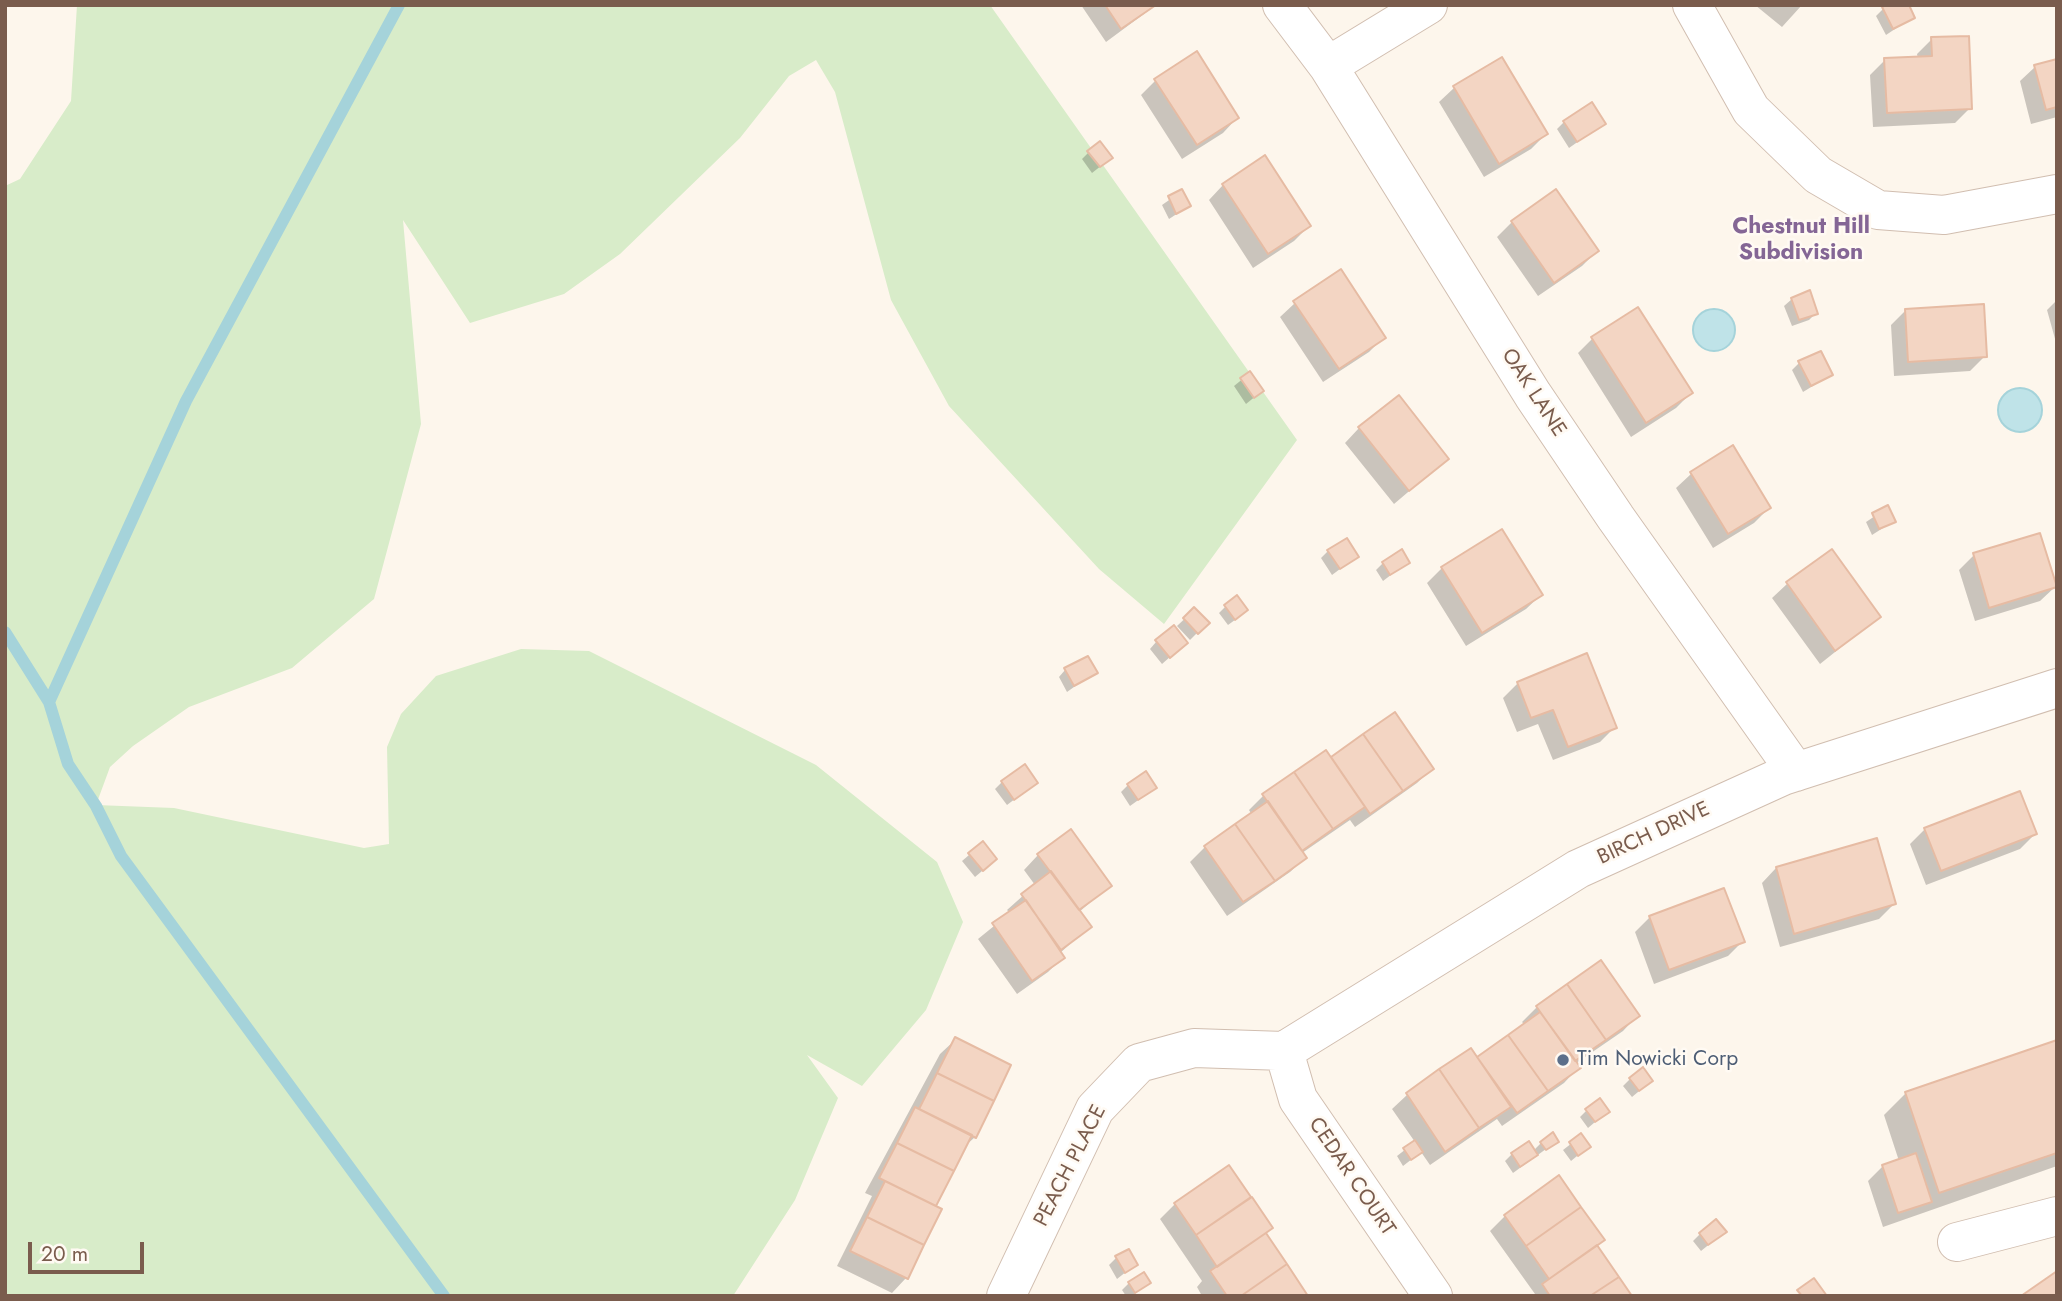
<!DOCTYPE html>
<style>
body{margin:0}
#map{position:relative;width:2062px;height:1301px;overflow:hidden;background:#fdf6ec;font-family:Jost,sans-serif}
canvas{display:block}
.frame{position:absolute;inset:0;border:7px solid #7a5c4d;pointer-events:none}
.scale{position:absolute;left:28px;top:1242px;width:116px;height:32px;box-sizing:border-box;border:4px solid #7a5c4d;border-top:0;padding-left:9px;font-size:21px;line-height:24px;white-space:nowrap;color:#7a5c4d;-webkit-text-stroke:5px #fffaf3;paint-order:stroke}
</style>
<div id="map">
<canvas width="2062" height="1301"></canvas>
<div class="frame"></div>
<div class="scale">20 m</div>
</div>
<script>
const ctx = document.querySelector('canvas').getContext('2d');
ctx.lineJoin = 'round';
function fillPath(path, color) {
  ctx.fillStyle = color;
  ctx.fill(path, 'evenodd');
}
function shape(rows) {
  const path = new Path2D();
  for (const r of rows) {
    if (r.length === 3) {
      path.moveTo(r[0] + r[2], r[1]);
      path.arc(r[0], r[1], r[2], 0, 2 * Math.PI);
      continue;
    }
    path.moveTo(r[0], r[1]);
    for (let i = 2; i < r.length; i += 2) path.lineTo(r[i], r[i + 1]);
  }
  return path;
}
function stroke(path, color, width, dash) {
  ctx.strokeStyle = color;
  ctx.lineWidth = width;
  ctx.lineCap = dash ? 'butt' : 'round';
  ctx.setLineDash(dash || []);
  ctx.stroke(path);
}
function label(font, color, halo, rows, align = 'center') {
  ctx.font = font + ' Jost,sans-serif';
  ctx.lineWidth = 5;
  ctx.setLineDash([]);
  ctx.textBaseline = 'middle';
  ctx.strokeStyle = halo;
  ctx.fillStyle = color;
  for (const [text, x, y, turn = 0] of rows) {
    ctx.save();
    ctx.translate(x, y);
    ctx.rotate((+turn || 0) * Math.PI / 180);
    ctx.textAlign = isNaN(turn) ? turn : align;
    if (halo) ctx.strokeText(text, 0, 0);
    ctx.fillText(text, 0, 0);
    ctx.restore();
  }
}
const green = shape([
 [77,5,990,5,1297,440,1164,624,1099,569,949,406,891,300,835,92,816,60,789,76,740,138,620,254,564,294,470,323,403,220,421,424,374,599,292,668,189,707,133,746,110,767,96,805,174,808,364,848,389,844,387,747,401,714,436,676,521,649,589,651,816,765,937,862,963,922,926,1010,862,1086,807,1055,838,1098,795,1200,733,1296,5,1296,5,186,20,179,71,101]
]);
const water = shape([
 [1714,330,21],
 [2020,410,22]
]);
const shadow = shape([
 [1081,5,1156,5,1106,42],
 [1755,5,1802,5,1782,27],
 [1883,9,1913,17,1886,35,1876,16],
 [1932,39,1970,108,1955,123,1873,127,1870,75,1885,60,1918,59,1917,54],
 [2057,61,2057,117,2031,124,2020,81,2035,67],
 [1156,80,1237,118,1223,133,1182,159,1141,95],
 [1454,88,1546,134,1531,149,1484,177,1439,102],
 [1564,122,1603,124,1569,148,1557,129],
 [1089,152,1111,158,1092,173,1082,159],
 [1223,185,1309,226,1294,241,1253,268,1209,200],
 [1182,191,1189,206,1169,219,1162,205],
 [1556,192,1597,251,1582,266,1538,296,1497,237,1512,222],
 [1792,299,1816,313,1809,320,1792,326,1784,306],
 [2057,300,2057,346,2047,310],
 [1295,303,1384,337,1369,352,1323,382,1280,317],
 [1906,310,1985,356,1970,371,1894,376,1891,325],
 [1592,339,1691,393,1676,408,1631,437,1578,353],
 [1799,363,1831,375,1803,392,1792,370],
 [1250,373,1262,391,1246,404,1234,386],
 [1359,428,1447,459,1394,504,1345,443],
 [1732,448,1769,508,1754,523,1713,548,1676,488,1691,474],
 [1887,508,1894,521,1872,535,1866,522],
 [1328,551,1356,557,1332,575,1321,558],
 [1974,555,2055,587,2040,601,1975,621,1959,570],
 [1408,562,1383,581,1376,570,1383,563],
 [1442,568,1541,595,1526,609,1466,646,1427,583],
 [1787,584,1879,617,1820,664,1772,598],
 [1226,606,1239,617,1228,625,1219,613],
 [1194,610,1207,623,1190,640,1177,626],
 [1156,642,1179,649,1162,664,1150,649],
 [1065,670,1095,672,1067,692,1059,677],
 [1518,683,1615,727,1600,742,1553,760,1538,724,1517,732,1503,698],
 [1395,715,1432,768,1417,783,1355,827,1350,820,1302,853,1305,858,1290,872,1227,916,1190,862,1205,847,1252,815,1249,810,1264,795,1330,760],
 [1002,782,1036,783,1007,805,995,789],
 [1128,785,1155,788,1130,806,1121,792],
 [1925,829,2035,834,2020,849,1926,885,1910,844],
 [969,855,988,866,975,877,962,861],
 [1038,855,1110,885,1078,913,1089,927,1060,953,1063,957,1048,972,1017,994,978,939,1010,913,1007,910,1035,885,1024,870],
 [1776,868,1894,904,1879,919,1780,947,1762,883],
 [1650,917,1742,942,1728,956,1654,984,1635,932],
 [1537,1007,1637,1016,1623,1031,1575,1064,1578,1068,1564,1083,1502,1126,1497,1119,1430,1165,1421,1152,1403,1166,1397,1156,1415,1142,1392,1109,1407,1095,1477,1059,1525,1025,1522,1022],
 [955,1040,975,1137,963,1148,934,1207,906,1278,892,1293,837,1266,872,1196,865,1193,940,1054],
 [2057,1041,2057,1166,1883,1227,1868,1181,1883,1166,1899,1161,1884,1115,1906,1093],
 [1630,1079,1644,1087,1632,1097,1623,1086],
 [1587,1110,1608,1111,1588,1128,1580,1117],
 [1581,1136,1588,1147,1571,1161,1563,1150],
 [1557,1141,1513,1173,1505,1161,1512,1154,1534,1150,1541,1143],
 [1228,1167,1271,1228,1265,1234,1306,1296,1202,1296,1197,1287,1202,1281,1160,1219,1175,1204],
 [1505,1216,1596,1246,1630,1296,1533,1296,1535,1294,1490,1231],
 [1700,1234,1717,1238,1701,1251,1693,1241],
 [1116,1258,1136,1264,1117,1279,1109,1265],
 [1129,1283,1149,1283,1132,1296,1126,1296,1122,1290]
]);
const stream = shape([
 [5,632,49,702,68,764,96,806,121,856,444,1296],
 [49,702,186,401,399,5]
]);
const building = shape([
 [1105,5,1156,5,1121,29,1105,5],
 [1886,5,1909,5,1915,18,1893,29,1882,7,1886,5],
 [1969,36,1972,109,1887,113,1884,58,1932,56,1931,37,1969,36],
 [1197,51,1239,118,1197,145,1154,79,1197,51],
 [1502,57,1548,134,1499,164,1453,86,1502,57],
 [2057,59,2057,107,2046,110,2034,65,2057,59],
 [1592,102,1606,124,1577,142,1563,121,1592,102],
 [1100,141,1113,158,1100,167,1087,151,1100,141],
 [1265,155,1311,226,1268,254,1222,184,1265,155],
 [1182,189,1191,206,1176,214,1168,196,1182,189],
 [1556,189,1599,251,1554,283,1511,221,1556,189],
 [1341,269,1386,338,1339,369,1293,301,1341,269],
 [1810,290,1818,314,1799,320,1791,298,1810,290],
 [1984,304,1987,357,1908,362,1905,309,1984,304],
 [1638,307,1693,393,1646,423,1591,337,1638,307],
 [1821,351,1833,375,1811,386,1798,361,1821,351],
 [1250,371,1264,391,1254,398,1240,378,1250,371],
 [1399,395,1449,459,1409,491,1358,427,1399,395],
 [1733,445,1771,508,1728,534,1690,472,1733,445],
 [1888,505,1896,522,1879,529,1872,513,1888,505],
 [1502,529,1543,595,1482,633,1441,567,1502,529],
 [2040,533,2057,587,1989,608,1973,553,2040,533],
 [1347,538,1359,557,1340,569,1327,550,1347,538],
 [1402,549,1410,563,1390,575,1382,562,1402,549],
 [1832,549,1881,617,1835,651,1786,582,1832,549],
 [1237,595,1248,610,1235,620,1224,605,1237,595],
 [1194,607,1210,623,1198,634,1183,618,1194,607],
 [1174,625,1188,643,1170,658,1155,640,1174,625],
 [1587,653,1617,728,1568,747,1553,710,1531,718,1517,682,1587,653],
 [1088,656,1098,673,1074,686,1064,668,1088,656],
 [1395,712,1434,769,1403,791,1363,734,1395,712],
 [1363,734,1403,791,1370,814,1331,757,1363,734],
 [1326,750,1365,807,1333,829,1294,772,1326,750],
 [1025,764,1038,783,1014,800,1001,781,1025,764],
 [1146,771,1157,788,1138,800,1127,784,1146,771],
 [1294,772,1333,829,1302,851,1262,794,1294,772],
 [2020,791,2037,834,1941,871,1924,828,2020,791],
 [1268,801,1307,858,1275,881,1235,824,1268,801],
 [1235,824,1275,881,1243,902,1204,846,1235,824],
 [1071,829,1112,886,1079,910,1037,854,1071,829],
 [1877,838,1896,904,1794,934,1776,867,1877,838],
 [983,841,997,859,983,871,968,853,983,841],
 [1051,871,1092,927,1061,950,1021,894,1051,871],
 [1724,888,1745,942,1669,970,1649,916,1724,888],
 [1026,900,1065,958,1032,981,992,923,1026,900],
 [1601,960,1640,1016,1606,1040,1567,984,1601,960],
 [1567,984,1606,1040,1575,1061,1536,1006,1567,984],
 [1540,1012,1581,1068,1548,1091,1508,1035,1540,1012],
 [1508,1035,1548,1091,1517,1113,1477,1057,1508,1035],
 [955,1037,1011,1065,994,1101,937,1073,955,1037],
 [2057,1040,2057,1153,1939,1193,1905,1092,2057,1040],
 [1471,1048,1511,1107,1479,1128,1439,1069,1471,1048],
 [1643,1067,1653,1081,1639,1091,1629,1078,1643,1067],
 [1439,1069,1479,1128,1445,1152,1406,1093,1439,1069],
 [937,1073,994,1101,976,1138,919,1109,937,1073],
 [1600,1098,1610,1112,1595,1122,1585,1109,1600,1098],
 [915,1107,972,1135,954,1171,897,1143,915,1107],
 [1553,1132,1559,1142,1546,1150,1540,1142,1553,1132],
 [1581,1133,1591,1147,1578,1156,1569,1142,1581,1133],
 [1415,1140,1423,1152,1411,1160,1403,1148,1415,1140],
 [1529,1141,1538,1155,1520,1167,1511,1153,1529,1141],
 [897,1143,954,1171,936,1206,879,1178,897,1143],
 [1916,1153,1932,1202,1898,1213,1882,1165,1916,1153],
 [1229,1165,1251,1197,1196,1235,1174,1203,1229,1165],
 [1559,1175,1581,1207,1526,1246,1504,1215,1559,1175],
 [885,1181,942,1209,924,1245,867,1217,885,1181],
 [1252,1197,1273,1228,1217,1267,1196,1235,1252,1197],
 [1581,1207,1605,1240,1549,1279,1526,1246,1581,1207],
 [867,1217,924,1245,908,1279,850,1251,867,1217],
 [1716,1219,1727,1232,1708,1245,1699,1233,1716,1219],
 [1266,1233,1287,1264,1241,1296,1227,1296,1210,1271,1266,1233],
 [1597,1245,1619,1277,1590,1296,1550,1296,1542,1284,1597,1245],
 [1129,1249,1138,1265,1125,1273,1115,1256,1129,1249],
 [1287,1264,1308,1296,1241,1296,1287,1264],
 [2057,1271,2057,1296,2021,1296,2057,1271],
 [1144,1272,1151,1283,1135,1293,1128,1282,1144,1272],
 [1619,1277,1632,1296,1590,1296,1619,1277],
 [1814,1278,1827,1296,1802,1296,1797,1290,1814,1278]
]);
const minor = shape([
 [1282,5,1328,66,1533,395,1616,518,1796,772],
 [1692,5,1751,110,1818,175,1878,210,1944,215,2057,194],
 [1328,66,1428,5],
 [1284,1051,1578,869,1783,776,2057,688],
 [1284,1051,1298,1099,1433,1296],
 [1957,1242,2057,1216],
 [1006,1296,1095,1109,1139,1063,1194,1048,1284,1051]
]);
const markers = [
 [1563,1060,7,"#5c6f8a"]
];
const streetNames = [
 ["OAK LANE",1533,393,57],
 ["BIRCH DRIVE",1654,834,-25],
 ["PEACH PLACE",1071,1166,-63],
 ["CEDAR COURT",1351,1177,56]
];
const serviceNames = [
 ["Tim Nowicki Corp",1577,1060]
];
const neighbourhoodNames = [
 ["Chestnut Hill",1801,227],
 ["Subdivision",1801,253]
];
fillPath(green, '#d8ecc9');
fillPath(water, '#bfe3e8');
stroke(water, '#a5d3da', 2);
fillPath(shadow, '#0003');
stroke(stream, '#a5d3da', 12);
fillPath(building, '#f3d5c3');
stroke(building, '#e6bba3', 2);
stroke(minor, '#d1beb0', 40);
stroke(minor, '#fff', 38);
for (const [x, y, r, color] of markers) {
  const dot = new Path2D();
  dot.arc(x, y, r, 0, 2 * Math.PI);
  ctx.fillStyle = color;
  ctx.fill(dot);
  stroke(dot, '#fffaf3', 2.5);
}
label('21px', '#7a5c4d', '#fffaf3', streetNames);
label('21px', '#4e5e75', '#fffaf3', serviceNames, 'left');
label('bold 23px', '#846695', '#fffaf3', neighbourhoodNames);
</script>
